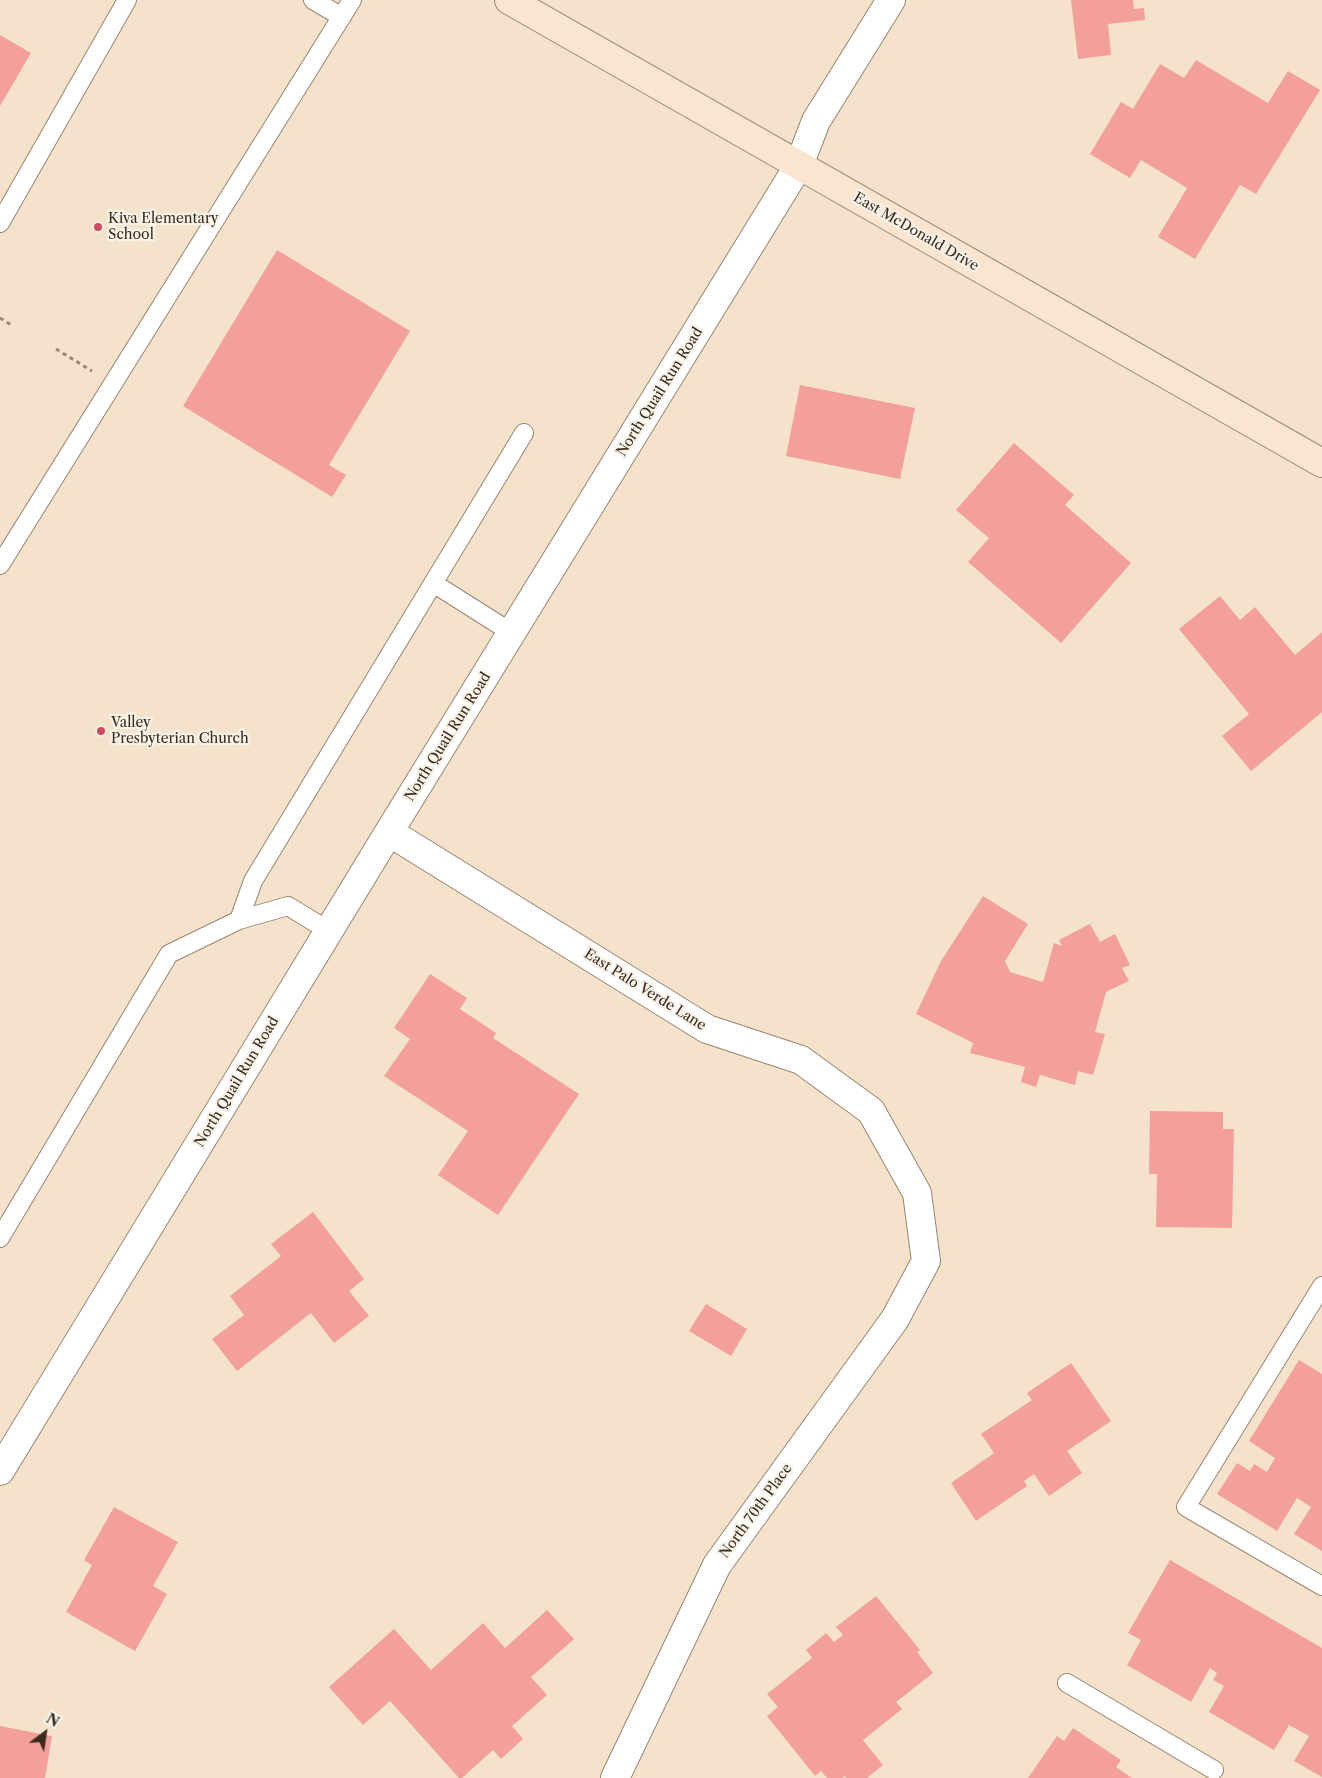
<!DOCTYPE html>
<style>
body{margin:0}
#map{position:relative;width:1322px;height:1778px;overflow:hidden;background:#f5e2cb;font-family:"Libre Caslon Text",serif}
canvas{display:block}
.north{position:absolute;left:20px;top:1708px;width:50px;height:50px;-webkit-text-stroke:4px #f7f3e8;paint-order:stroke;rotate:31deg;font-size:14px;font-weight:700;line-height:20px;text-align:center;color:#3b2a1e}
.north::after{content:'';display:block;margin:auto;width:18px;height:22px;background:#3b2a1e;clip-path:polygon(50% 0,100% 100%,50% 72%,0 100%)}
</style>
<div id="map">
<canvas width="1322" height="1778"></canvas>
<div class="north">N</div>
</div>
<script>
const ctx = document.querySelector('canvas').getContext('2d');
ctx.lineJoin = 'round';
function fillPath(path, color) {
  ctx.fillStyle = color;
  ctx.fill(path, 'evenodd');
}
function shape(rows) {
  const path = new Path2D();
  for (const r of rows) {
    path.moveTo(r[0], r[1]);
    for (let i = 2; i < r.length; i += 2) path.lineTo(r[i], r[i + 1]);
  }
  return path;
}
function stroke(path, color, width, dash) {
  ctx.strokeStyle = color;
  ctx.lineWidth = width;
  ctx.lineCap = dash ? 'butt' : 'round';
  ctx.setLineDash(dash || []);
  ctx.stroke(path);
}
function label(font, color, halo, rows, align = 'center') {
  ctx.font = font + ' "Libre Caslon Text",serif';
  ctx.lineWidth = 4.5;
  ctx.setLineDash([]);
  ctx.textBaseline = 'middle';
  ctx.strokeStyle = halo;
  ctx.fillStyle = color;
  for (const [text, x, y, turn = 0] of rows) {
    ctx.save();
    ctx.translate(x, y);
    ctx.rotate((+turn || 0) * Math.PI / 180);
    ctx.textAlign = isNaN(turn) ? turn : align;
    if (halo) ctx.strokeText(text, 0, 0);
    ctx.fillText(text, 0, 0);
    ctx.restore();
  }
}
const building = shape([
 [1071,0,1133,0,1134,9,1144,8,1145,20,1108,24,1111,55,1078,59],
 [0,35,31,53,0,106],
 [1196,60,1268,103,1288,71,1320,90,1256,194,1240,185,1195,259,1158,237,1187,188,1141,160,1130,178,1090,154,1121,102,1133,109,1160,64,1184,78],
 [277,250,410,331,329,465,346,475,332,497,183,406],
 [800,385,915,408,900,479,786,456],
 [1014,443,1074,495,1065,505,1131,563,1061,643,968,562,989,538,956,510],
 [1220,596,1240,620,1255,607,1295,655,1322,632,1322,712,1251,771,1222,736,1249,714,1179,629],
 [983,896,1028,924,1005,961,1010,972,1043,982,1054,943,1062,946,1059,940,1090,924,1100,942,1115,934,1130,965,1122,968,1129,981,1106,992,1095,1032,1105,1034,1093,1075,1078,1071,1075,1085,1040,1075,1036,1087,1021,1082,1025,1067,970,1053,973,1043,916,1014,941,961],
 [430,974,467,998,460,1009,496,1033,493,1038,579,1094,498,1215,438,1175,468,1131,384,1076,410,1039,394,1028],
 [1150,1111,1223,1112,1223,1129,1234,1129,1232,1228,1156,1227,1157,1174,1149,1174],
 [313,1212,364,1279,349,1291,369,1316,334,1343,311,1313,237,1371,212,1339,244,1315,230,1296,281,1256,271,1244],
 [706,1304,747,1329,731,1356,689,1331],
 [1299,1360,1322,1374,1322,1551,1294,1534,1311,1507,1297,1498,1277,1531,1217,1494,1237,1463,1250,1471,1254,1464,1267,1472,1275,1458,1249,1441],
 [1071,1363,1111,1421,1067,1451,1082,1473,1049,1496,1034,1474,1024,1481,1027,1486,976,1521,951,1483,994,1453,981,1434,1032,1400,1027,1393],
 [114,1507,178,1542,153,1586,167,1594,135,1651,66,1612,92,1565,84,1560],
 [1170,1560,1322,1648,1322,1777,1294,1761,1309,1736,1289,1725,1274,1750,1209,1712,1224,1686,1213,1680,1217,1673,1210,1668,1191,1702,1127,1665,1141,1640,1128,1633],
 [876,1596,920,1650,917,1652,933,1673,896,1702,902,1709,863,1740,883,1765,867,1778,846,1778,845,1776,842,1778,827,1778,821,1771,815,1776,767,1716,778,1707,767,1694,812,1658,806,1650,826,1633,834,1642,843,1635,836,1627],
 [547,1610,574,1639,531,1677,547,1695,512,1726,523,1739,501,1759,493,1750,462,1778,459,1778,390,1701,363,1725,329,1687,394,1629,431,1670,483,1623,505,1648],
 [0,1726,52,1736,45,1778,0,1778],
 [1073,1728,1121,1760,1116,1767,1132,1778,1028,1778,1057,1736,1064,1741]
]);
const path = shape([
 [0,318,13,326],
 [56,349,92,371]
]);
const lane = shape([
 [313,0,342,17],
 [0,223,127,0],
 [0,565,352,0],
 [433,583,512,633],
 [239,920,288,906,329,931],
 [0,1238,169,954,239,920,253,881,524,433],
 [1322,1286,1186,1507,1322,1586],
 [1067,1683,1214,1770]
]);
const street = shape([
 [389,832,707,1029,801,1060,871,1111,917,1193,926,1261,895,1319,717,1565,615,1778],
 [0,1471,389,832,799,165,816,121,891,0]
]);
const secondary = shape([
 [509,0,1322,463]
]);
const markers = [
 [98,227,5,"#d1495b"],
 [101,731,5,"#d1495b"]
];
const poiNames = [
 ["Kiva Elementary",108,219],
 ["School",108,235],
 ["Valley",111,723],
 ["Presbyterian Church",111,739]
];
const streetNames = [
 ["East McDonald Drive",916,232,30],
 ["North Quail Run Road",660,392,-58],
 ["North Quail Run Road",448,737,-58],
 ["East Palo Verde Lane",645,990,32],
 ["North Quail Run Road",237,1082,-59],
 ["North 70th Place",756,1511,-54]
];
fillPath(building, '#f3a09d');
stroke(lane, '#988674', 20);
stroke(street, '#988674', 30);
stroke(secondary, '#988674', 30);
stroke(path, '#988674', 3, [4, 4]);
stroke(lane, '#fff', 18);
stroke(street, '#fff', 28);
stroke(secondary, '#fce5cf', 28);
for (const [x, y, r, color] of markers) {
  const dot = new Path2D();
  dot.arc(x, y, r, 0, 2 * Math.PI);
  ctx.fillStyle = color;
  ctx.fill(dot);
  stroke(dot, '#f7f3e8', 2);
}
label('14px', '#3b2a1e', '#f7f3e8', poiNames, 'left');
label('14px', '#3b2a1e', '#f7f3e8', streetNames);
</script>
